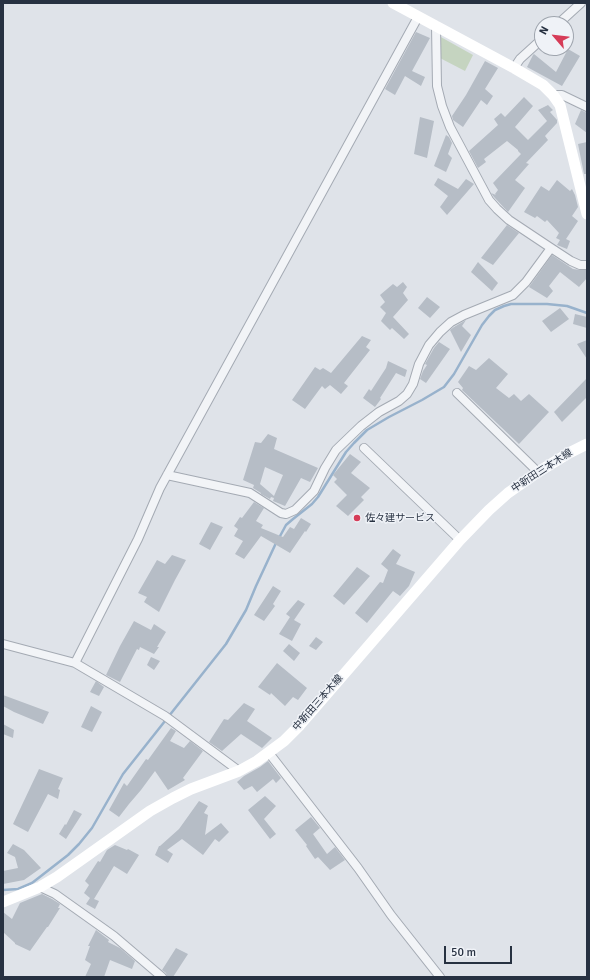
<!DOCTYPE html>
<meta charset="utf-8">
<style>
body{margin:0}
#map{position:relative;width:590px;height:980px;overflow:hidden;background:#dfe3e9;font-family:Signika,sans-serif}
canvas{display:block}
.frame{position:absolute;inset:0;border:4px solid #273141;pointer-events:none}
.north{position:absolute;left:534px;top:16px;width:40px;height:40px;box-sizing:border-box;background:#eff2f7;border:1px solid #9fa5ae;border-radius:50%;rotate:298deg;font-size:11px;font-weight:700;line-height:16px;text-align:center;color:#273141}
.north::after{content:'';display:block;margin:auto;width:14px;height:18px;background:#d63c58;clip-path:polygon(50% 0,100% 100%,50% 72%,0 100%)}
.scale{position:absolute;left:444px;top:946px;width:68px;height:18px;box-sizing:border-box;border:2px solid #273141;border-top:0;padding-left:5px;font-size:12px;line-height:14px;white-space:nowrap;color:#273141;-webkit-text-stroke:3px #eff2f7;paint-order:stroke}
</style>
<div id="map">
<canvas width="590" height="980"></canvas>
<div class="frame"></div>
<div class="north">N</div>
<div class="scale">50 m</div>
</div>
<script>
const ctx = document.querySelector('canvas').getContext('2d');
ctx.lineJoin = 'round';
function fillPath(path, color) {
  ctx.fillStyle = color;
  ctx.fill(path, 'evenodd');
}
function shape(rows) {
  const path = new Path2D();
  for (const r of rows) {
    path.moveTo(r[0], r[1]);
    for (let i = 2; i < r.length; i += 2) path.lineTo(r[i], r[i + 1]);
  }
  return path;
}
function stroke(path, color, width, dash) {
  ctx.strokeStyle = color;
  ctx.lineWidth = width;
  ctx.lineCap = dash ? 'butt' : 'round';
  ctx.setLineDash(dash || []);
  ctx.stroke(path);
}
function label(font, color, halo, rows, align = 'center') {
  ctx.font = font + ' Signika,"Noto Sans JP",sans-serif';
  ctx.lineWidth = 3;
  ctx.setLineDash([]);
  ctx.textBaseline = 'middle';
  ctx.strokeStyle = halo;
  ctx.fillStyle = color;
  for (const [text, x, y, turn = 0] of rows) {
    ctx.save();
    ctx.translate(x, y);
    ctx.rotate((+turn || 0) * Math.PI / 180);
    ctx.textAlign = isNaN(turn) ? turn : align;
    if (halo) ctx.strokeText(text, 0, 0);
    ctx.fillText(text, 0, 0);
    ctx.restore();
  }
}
const green = shape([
 [439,36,473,55,465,71,438,57]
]);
const stream = shape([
 [279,538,286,525,293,519,312,504,318,497,346,452,354,443,367,430,389,417,422,400,444,387,454,374,482,325,489,316,495,310,504,306,511,304,547,304,567,306,587,313],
 [3,890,18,889,32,883,68,855,79,844,92,828,123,774,226,644,246,610,256,586,276,543]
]);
const building = shape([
 [416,32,430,38,412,71,425,77,421,86,405,76,395,95,385,89],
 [568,49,580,56,562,86,527,67,533,55,534,54,556,72],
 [485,61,498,68,485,89,493,96,487,105,481,100,463,127,453,120,452,116,466,95],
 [524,97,533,106,515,127,528,140,547,121,538,110,548,105,553,110,550,112,557,120,557,123,545,136,548,140,526,163,529,164,515,180,525,188,508,212,494,197,491,193,496,195,495,194,498,190,493,183,521,154,518,151,518,150,507,141,484,159,486,162,478,168,469,151,498,125,494,119,501,113,505,117],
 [581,110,587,113,587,133,575,124],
 [420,117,434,121,427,158,414,154],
 [446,135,449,137,452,143,448,154,452,158,446,172,434,166],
 [587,142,587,174,584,174,578,144],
 [438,178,458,189,466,179,474,184,447,215,440,207,448,196,434,185],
 [557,180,570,191,572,189,575,195,578,207,572,216,578,221,566,239,570,241,567,249,557,245,560,240,556,238,559,233,547,220,545,222,537,216,535,218,524,212,541,186,549,191],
 [507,225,519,233,493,265,481,258],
 [552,255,573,269,580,270,587,270,587,278,579,287,560,272,549,286,553,291,547,298,529,287],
 [478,262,498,283,492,291,471,272],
 [403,282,407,287,403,293,408,300,393,317,409,334,404,339,392,328,390,330,381,321,386,313,380,307,385,302,380,295,393,284,397,287],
 [427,297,440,307,430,318,418,308],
 [560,308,569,319,551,332,542,321],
 [575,314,587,317,587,328,573,324],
 [466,320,462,326,471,335,461,352,450,330,454,327],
 [362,336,371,340,366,347,370,350,344,383,348,386,341,394,330,385,325,389,322,386,305,409,292,400,315,367,320,370,323,368,331,373],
 [587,340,587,359,577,344],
 [439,342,450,349,426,383,420,379,423,371,427,365,425,364,434,348],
 [489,358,508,374,496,388,509,398,514,394,521,401,529,394,549,412,519,444,462,390,463,388,458,382,469,366,476,370],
 [388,361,407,370,405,377,396,373,380,398,381,399,375,407,363,398,369,389,371,391,386,368],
 [587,378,587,397,562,422,554,412],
 [268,434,277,438,274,449,318,468,310,482,301,478,285,506,273,501,274,498,271,497,270,499,261,494,261,493,253,488,254,485,243,480,255,442,261,443],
 [265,467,283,475,274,496,260,484],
 [350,454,361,462,351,473,370,488,361,497,364,500,348,516,336,506,347,495,334,482,337,479,333,475],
 [254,502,264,508,256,521,263,525,261,528,283,537,290,527,294,529,301,518,311,524,306,532,305,531,290,553,261,536,244,559,235,554,243,541,234,536,238,529,234,526,240,517,242,518],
 [211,522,223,527,210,550,199,544],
 [393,549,401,555,396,564,415,572,409,586,400,596,393,591,367,623,355,613,380,582,383,583,388,570,381,564],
 [172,555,186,560,175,580,159,612,144,602,147,597,138,593,157,560,165,564],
 [357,567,370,576,344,605,333,596],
 [273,586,281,591,273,604,275,606,264,621,254,615],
 [298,600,305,604,294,620,301,624,292,641,279,634,290,617,286,614],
 [134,621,151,630,154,624,166,632,157,647,159,647,154,654,140,647,139,650,137,649,120,682,106,675,120,646],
 [316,637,323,642,316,650,309,646],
 [289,644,300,653,294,661,283,651],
 [151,657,160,661,154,670,147,665],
 [277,663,307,688,298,700,293,697,285,706,271,693,270,695,258,687],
 [96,681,104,687,99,696,90,692],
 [3,695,49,712,43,724,14,712,3,706],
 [244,703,255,709,247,721,272,738,262,748,241,734,222,751,209,742,224,719,228,720],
 [91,706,102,712,92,732,81,727],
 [3,724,14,730,13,738,3,734],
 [171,728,176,731,170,741,184,748,190,741,203,751,183,778,185,780,168,790,155,771,141,790,129,804,119,817,109,810,124,783,127,786,146,759,148,760],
 [268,761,281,778,276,783,273,779,257,792,252,786,244,790,237,782,244,776,260,767],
 [39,769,63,778,58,789,60,790,58,799,48,794,28,832,13,824],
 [265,796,276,806,264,819,276,834,270,839,248,810],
 [199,801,208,806,204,813,208,815,205,835,221,823,229,832,219,842,215,839,203,855,182,839,167,850,173,854,168,863,155,855,159,846,160,846,179,829],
 [74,810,82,814,66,839,59,834,65,824,66,825],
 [311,817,320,828,313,834,327,854,335,847,345,860,330,870,318,857,315,859,306,846,307,845,295,830],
 [13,844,24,850,41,868,24,880,3,884,3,871,18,868,15,857,7,853],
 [115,845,127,850,128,849,139,855,127,874,114,866,94,899,99,901,95,909,86,904,90,898,84,893,89,885,85,881,98,861,100,862,107,850],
 [42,894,52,899,60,904,58,908,60,908,48,927,47,927,30,951,15,944,15,943,3,932,3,912,12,919,20,903],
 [96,930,109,940,108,942,120,948,135,961,132,969,110,960,104,977,85,977,91,964,85,960,90,946,88,946],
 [176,948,188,954,173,977,167,977,166,973,162,970]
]);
const street = shape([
 [558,24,581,3],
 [436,26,437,86,442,106,450,127,489,200,497,209,509,220,551,248,571,261,580,265,587,265],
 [514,68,520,59,542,39],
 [553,95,562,95,587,107],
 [457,393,538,472],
 [364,448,460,540],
 [167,475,250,493,281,513,286,514,295,510,314,491,325,468,336,450,361,426,379,412,399,401,407,394,413,384,419,364,429,345,440,332,451,322,464,315,513,295,526,282,551,248],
 [3,644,75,663,138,539,160,488,418,17],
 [75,663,165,716,239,771],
 [269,753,358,868,391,915,440,977],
 [40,887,55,894,114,936,162,977]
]);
const secondary = shape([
 [393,3,514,68,543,85,553,95,560,105,587,214],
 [3,902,40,887,57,877,150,811,173,798,191,789,239,771,257,761,284,741,300,725,460,540,489,510,508,493,538,472,569,453,587,444]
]);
const markers = [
 [357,518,4,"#d63c58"]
];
const streetNames = [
 ["中新田三本木線",542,471,-33],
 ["中新田三本木線",318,703,-49]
];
const poiNames = [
 ["佐々建サービス",365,518]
];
fillPath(green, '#c5d4c0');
stroke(stream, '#98b2cc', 2.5);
fillPath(building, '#b6bdc6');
stroke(street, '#a4aab3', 10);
stroke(street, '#f2f4f7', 8);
stroke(secondary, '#fff', 11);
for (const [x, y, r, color] of markers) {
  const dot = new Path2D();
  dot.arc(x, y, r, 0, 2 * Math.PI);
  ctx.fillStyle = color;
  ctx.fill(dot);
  stroke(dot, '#eff2f7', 1.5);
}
label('10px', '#273141', '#eff2f7', streetNames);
label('10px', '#273141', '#eff2f7', poiNames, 'left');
</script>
